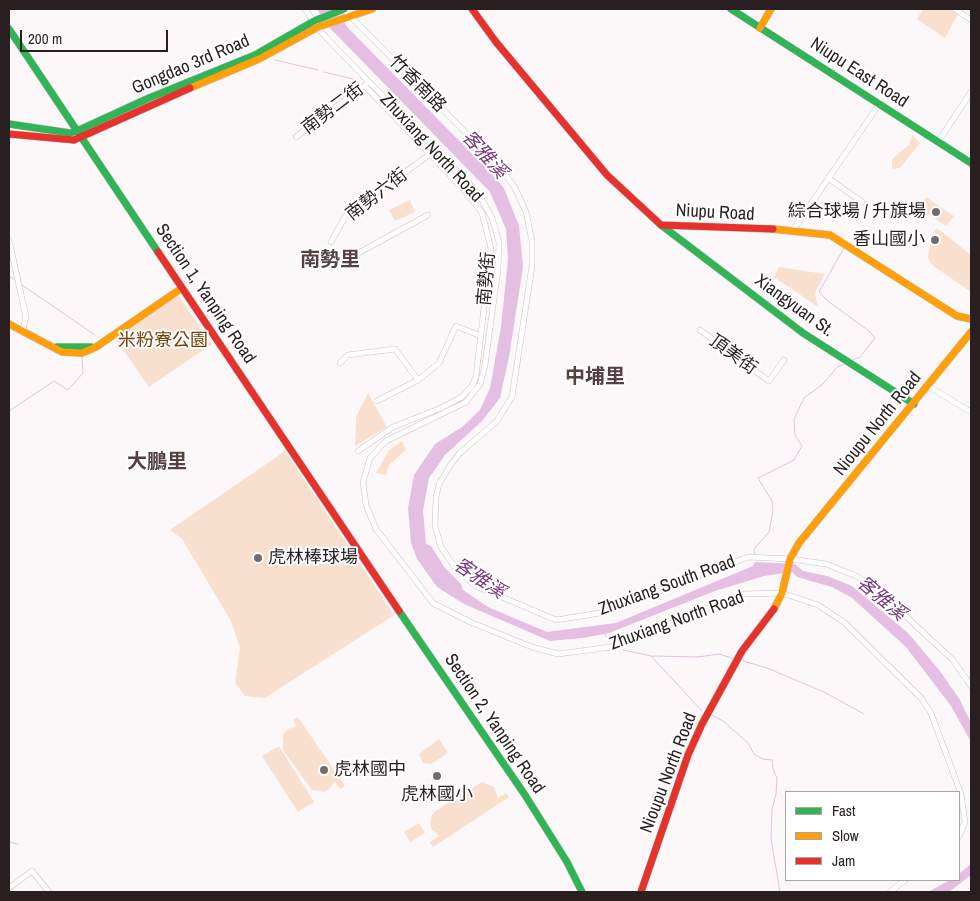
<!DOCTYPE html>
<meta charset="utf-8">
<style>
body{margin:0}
#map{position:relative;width:980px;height:901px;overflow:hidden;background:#fcf8f9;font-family:"Archivo Narrow",sans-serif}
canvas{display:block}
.frame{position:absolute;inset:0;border:10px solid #291f20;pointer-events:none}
.legend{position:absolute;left:785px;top:791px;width:175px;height:90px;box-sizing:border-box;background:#fff;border:1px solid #a9a5a6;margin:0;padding:6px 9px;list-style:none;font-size:15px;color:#291f20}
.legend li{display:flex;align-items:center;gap:10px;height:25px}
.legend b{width:25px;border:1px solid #a9a5a6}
.scale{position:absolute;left:20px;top:30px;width:148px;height:22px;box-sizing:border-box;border:2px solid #291f20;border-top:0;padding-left:6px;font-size:15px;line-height:18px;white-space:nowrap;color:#291f20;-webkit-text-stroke:4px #fff;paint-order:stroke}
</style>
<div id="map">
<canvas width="980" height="901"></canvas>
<div class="frame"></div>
<ul class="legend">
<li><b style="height:6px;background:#30b455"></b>Fast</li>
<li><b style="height:6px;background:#ff9f0a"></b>Slow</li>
<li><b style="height:6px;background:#e5322d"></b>Jam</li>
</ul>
<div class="scale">200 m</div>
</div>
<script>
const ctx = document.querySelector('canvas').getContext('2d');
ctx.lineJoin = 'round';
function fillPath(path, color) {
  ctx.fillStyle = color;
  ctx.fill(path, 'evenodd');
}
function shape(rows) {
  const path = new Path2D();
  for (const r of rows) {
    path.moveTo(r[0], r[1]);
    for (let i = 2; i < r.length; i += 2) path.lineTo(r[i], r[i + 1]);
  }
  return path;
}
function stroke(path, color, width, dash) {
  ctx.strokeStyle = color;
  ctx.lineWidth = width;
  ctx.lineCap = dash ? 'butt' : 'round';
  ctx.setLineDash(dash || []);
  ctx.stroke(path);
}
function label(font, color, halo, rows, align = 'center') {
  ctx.font = font + ' "Archivo Narrow","Noto Sans TC",sans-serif';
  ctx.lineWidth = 4;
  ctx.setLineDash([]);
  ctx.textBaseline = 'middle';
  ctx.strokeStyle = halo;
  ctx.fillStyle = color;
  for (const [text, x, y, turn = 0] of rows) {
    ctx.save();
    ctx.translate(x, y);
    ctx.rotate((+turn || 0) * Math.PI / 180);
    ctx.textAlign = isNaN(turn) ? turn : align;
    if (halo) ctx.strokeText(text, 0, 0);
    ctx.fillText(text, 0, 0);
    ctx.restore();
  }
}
const green = shape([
 [923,9,949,9,958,14,945,38,917,19],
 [912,135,920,143,900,168,892,169,892,159,909,145],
 [926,197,954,216,946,226,919,208],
 [410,200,415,212,395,221,389,210],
 [937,228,971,255,971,292,932,265,928,258,930,244,941,237,934,232],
 [779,267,825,274,815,293,818,307,774,277],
 [178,295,212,344,149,387,115,338],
 [368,393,387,427,355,446,356,417],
 [402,441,406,450,389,465,386,475,376,473,389,450],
 [285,451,394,615,265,698,245,696,235,683,240,648,231,621,182,539,170,530],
 [298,717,345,786,340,789,335,782,329,789,324,792,312,790,283,750,283,734,288,729,297,726,293,720],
 [439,739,448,753,431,764,423,763,419,754],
 [279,746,314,802,298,812,262,756],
 [482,782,494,787,498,798,506,793,509,797,433,847,430,842,439,836,432,830,430,822,432,815,437,810],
 [419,823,425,833,410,842,404,832]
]);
const water = shape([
 [317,9,333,9,349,29,489,171,504,188,519,226,523,267,509,357,500,398,482,421,445,455,429,478,423,511,426,544,431,546,445,568,461,584,463,590,488,607,547,632,616,623,753,566,755,562,795,564,803,571,827,576,852,586,908,633,940,671,960,700,971,723,971,742,951,706,906,647,852,598,832,587,797,577,792,572,764,576,715,591,609,633,583,638,550,641,464,604,437,587,417,559,411,543,408,508,414,475,435,444,462,427,480,410,490,388,501,327,508,259,506,229,490,192,327,25],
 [971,864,971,875,949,892,928,892,950,880,959,880,959,874]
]);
const stream = shape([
 [275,60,318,70],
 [324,72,353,79],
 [844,248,819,292,828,301,869,331,875,338,860,357,853,360],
 [9,276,14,279],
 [22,285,95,335],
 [9,411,54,381,68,390,83,373,82,358],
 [755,555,754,549,769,532,773,510,772,501,758,478,794,460,802,446,795,435,794,419,804,398,823,384,837,367,844,364],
 [604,633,607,638],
 [623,650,651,656,702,711],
 [652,656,697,657,719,654,732,658],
 [743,661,767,668,824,692,864,714],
 [712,715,723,721,748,743,754,754,763,759,772,760,773,769,777,778,776,794,772,809,771,839,780,892],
 [9,842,18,844]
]);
const street = shape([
 [305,9,320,31,370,83],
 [343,9,500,167,515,188,526,212,532,241,532,266,512,397,497,421,460,453,451,464,439,484,436,497,435,526,441,547,456,569,476,586,556,620,606,612,748,557,790,559,826,564,856,576,873,586,953,660,971,686],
 [955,9,971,20],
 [9,10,10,9],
 [296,137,369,82,468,182,481,198,492,218,499,242,498,269,485,365,480,384,466,402,386,441,370,458,363,482,366,505,376,529,433,603,470,622,532,647,558,654,611,647,744,594,782,593,818,605,845,623,922,699,931,713,961,794,965,822,959,836],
 [938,142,971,92],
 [828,178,862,202],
 [793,230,880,103],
 [9,240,26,317,23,329],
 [331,242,346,215,430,154],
 [353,256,428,215],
 [700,330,769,381,784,360],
 [340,363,348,355,395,349,418,380],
 [928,386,971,412],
 [377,401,418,380,439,363,456,326,481,336],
 [358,451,393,427,441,408,462,397,472,386,476,377,491,248,482,213,467,193,365,86],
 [9,888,32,871,49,892],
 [890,892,905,880]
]);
const fast = shape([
 [731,9,971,163],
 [9,29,158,252],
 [9,124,70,133,77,131,149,98,255,55,314,21,344,9],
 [661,225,803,333,914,404],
 [57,347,91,347],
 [399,611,525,795,567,862,582,892]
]);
const slow = shape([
 [760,28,771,9],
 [190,88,259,59,318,27,372,9],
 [773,229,830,235,957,316,971,319],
 [9,324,62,352,82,353,96,347,182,288],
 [774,609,782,593,790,559,799,543,971,332]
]);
const jam = shape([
 [472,9,496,42,607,175,661,225,773,229],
 [9,134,74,140,190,88],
 [158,252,399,611],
 [641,892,688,755,702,724,742,651,774,609]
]);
const markers = [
 [936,212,5,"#736b6c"],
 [935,240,5,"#736b6c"],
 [258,558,5,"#736b6c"],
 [324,770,5,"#736b6c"],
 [437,776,5,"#736b6c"]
];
const streetNames = [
 ["Gongdao 3rd Road",191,65,-23],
 ["Niupu East Road",859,73,33],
 ["竹香南路",417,84,45],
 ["南勢二街",333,109,-37],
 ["Zhuxiang North Road",431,148,47],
 ["南勢六街",377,195,-38],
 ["Niupu Road",715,213,3],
 ["南勢街",487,279,-85],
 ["Section 1, Yanping Road",205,294,56],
 ["Xiangyuan St.",794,306,36],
 ["頂美街",733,355,36],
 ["Nioupu North Road",878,424,-51],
 ["Zhuxiang South Road",667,586,-20],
 ["Zhuxiang North Road",677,621,-20],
 ["Section 2, Yanping Road",494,724,56],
 ["Nioupu North Road",669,773,-69]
];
const poiNames = [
 ["綜合球場 / 升旗場",926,212],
 ["香山國小",925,240],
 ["虎林棒球場",268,558,"left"],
 ["虎林國中",334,770,"left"],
 ["虎林國小",437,795,"center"]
];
const parkNames = [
 ["米粉寮公園",163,341]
];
const waterNames = [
 ["客雅溪",484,155,48],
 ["客雅溪",479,579,34],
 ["客雅溪",881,599,40]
];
const quarterNames = [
 ["南勢里",330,261],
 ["中埔里",595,378],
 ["大鵬里",157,463]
];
fillPath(green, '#f9e0ce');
fillPath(water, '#e4bfe2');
stroke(stream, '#e4bfe2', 1);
stroke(street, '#cac3c4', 6);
stroke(fast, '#cac3c4', 8);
stroke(slow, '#cac3c4', 8);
stroke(jam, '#cac3c4', 8);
stroke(street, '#fffefe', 5);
stroke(fast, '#30b455', 7);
stroke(slow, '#ff9f0a', 7);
stroke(jam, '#e5322d', 7);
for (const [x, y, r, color] of markers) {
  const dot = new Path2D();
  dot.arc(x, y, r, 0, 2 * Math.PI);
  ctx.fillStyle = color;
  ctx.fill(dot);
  stroke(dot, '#fff', 2);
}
label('18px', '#291f20', '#fff', streetNames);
label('18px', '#291f20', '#fff', poiNames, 'right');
label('18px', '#723e05', '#fff', parkNames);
label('italic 19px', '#773977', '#fff', waterNames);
label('bold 20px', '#564042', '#fff', quarterNames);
</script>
